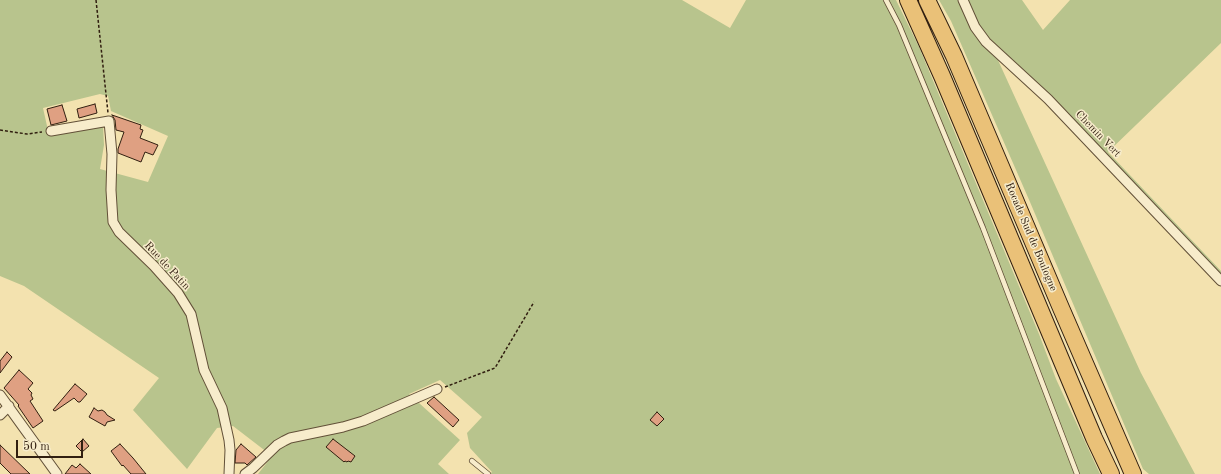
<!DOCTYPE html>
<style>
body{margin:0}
#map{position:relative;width:1221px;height:474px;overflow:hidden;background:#f3e2af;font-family:"Old Standard TT",serif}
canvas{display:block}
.scale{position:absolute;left:16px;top:440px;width:67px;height:18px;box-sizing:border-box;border:2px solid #311f10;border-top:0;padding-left:5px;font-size:12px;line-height:14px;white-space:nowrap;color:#311f10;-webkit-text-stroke:3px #f7eccb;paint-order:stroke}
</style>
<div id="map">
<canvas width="1221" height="474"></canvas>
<div class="scale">50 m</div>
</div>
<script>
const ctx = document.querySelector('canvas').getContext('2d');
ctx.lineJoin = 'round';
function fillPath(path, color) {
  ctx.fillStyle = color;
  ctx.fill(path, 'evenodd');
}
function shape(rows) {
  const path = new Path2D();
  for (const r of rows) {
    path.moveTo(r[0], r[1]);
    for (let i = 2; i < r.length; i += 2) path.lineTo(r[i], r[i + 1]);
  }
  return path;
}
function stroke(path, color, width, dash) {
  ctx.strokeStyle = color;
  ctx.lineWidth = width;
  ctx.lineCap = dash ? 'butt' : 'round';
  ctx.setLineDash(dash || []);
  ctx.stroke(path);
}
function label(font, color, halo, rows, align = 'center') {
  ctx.font = font + ' "Old Standard TT",serif';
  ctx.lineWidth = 3;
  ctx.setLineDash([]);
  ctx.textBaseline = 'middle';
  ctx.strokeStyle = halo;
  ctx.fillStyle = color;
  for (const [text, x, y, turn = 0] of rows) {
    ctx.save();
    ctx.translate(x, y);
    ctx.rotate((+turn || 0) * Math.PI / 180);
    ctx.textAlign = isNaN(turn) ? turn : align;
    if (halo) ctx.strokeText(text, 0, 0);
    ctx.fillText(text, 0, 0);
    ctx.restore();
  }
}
const green = shape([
 [0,0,682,0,730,28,746,0,896,0,919,47,1039,334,1056,379,1100,474,490,474,492,472,470,448,467,433,482,417,440,380,409,394,460,440,438,464,449,474,258,474,272,456,233,426,217,428,187,469,133,410,159,378,24,286,0,276],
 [100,94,108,96,111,111,168,136,148,182,100,169,104,145,103,126,49,135,43,108],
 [939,0,1022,0,1043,30,1070,0,1221,0,1221,43,1108,152,1221,271,1221,285,1045,100,997,58,1141,373,1195,474,1149,474,1143,469,1030,202,951,21]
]);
const building = shape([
 [95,104,97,113,79,118,77,109,95,104],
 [62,105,67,121,51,125,47,109,62,105],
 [112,115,141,125,140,129,143,130,140,138,158,145,153,155,145,152,141,162,118,153,118,149,124,132,116,130,115,120,112,115],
 [7,352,12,357,0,373,0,361,7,352],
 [19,370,33,383,28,389,32,393,31,395,33,399,30,401,43,421,33,428,18,406,19,405,4,388,19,370],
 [75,384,87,394,80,402,78,402,74,398,55,411,53,410,75,384],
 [434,397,459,420,453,427,427,403,434,397],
 [94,408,98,411,102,410,105,412,107,415,115,420,107,422,105,426,89,417,94,408],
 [657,412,664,419,657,426,650,420,657,412],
 [83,439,89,446,82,452,76,446,83,439],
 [333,439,355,456,351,462,348,461,347,462,345,461,344,462,326,447,333,439],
 [120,444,133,458,146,474,131,474,123,465,122,466,111,451,120,444],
 [241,444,256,457,247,465,245,463,235,463,236,450,241,444],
 [0,445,30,474,11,474,0,463,0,445],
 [80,464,91,474,65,474,72,465,76,468,80,464]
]);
const path = shape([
 [96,0,108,113],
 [0,130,27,134,42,132],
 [445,387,495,368,534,302]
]);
const lane = shape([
 [886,0,899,25,983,228,1077,474],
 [472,461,488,474]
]);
const street = shape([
 [963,0,975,27,986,42,1048,99,1221,281],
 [51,131,109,121,112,154,111,190,113,222,119,232,154,266,178,293,191,314,204,370,222,408,229,440,230,450,229,474],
 [0,395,57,474],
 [0,415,9,406],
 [245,474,253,468,277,445,284,441,290,438,343,427,363,421,437,389]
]);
const highway = shape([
 [908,0,942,76,1094,438,1111,474],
 [927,0,954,56,1061,308,1133,474]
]);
const streetNames = [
 ["Chemin Vert",1098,134,46],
 ["Rocade Sud de Boulogne",1031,237,67],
 ["Rue de Patin",167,266,47]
];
fillPath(green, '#b8c48d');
fillPath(building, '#dfa082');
stroke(building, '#311f10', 1);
stroke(lane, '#625038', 6);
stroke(street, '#625038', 11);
stroke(highway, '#311f10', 18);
stroke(path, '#311f10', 1.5, [3, 2]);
stroke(lane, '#f7eccb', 4.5);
stroke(street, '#f7eccb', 9);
stroke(highway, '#eac178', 16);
label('11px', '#311f10', '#f7eccb', streetNames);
</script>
